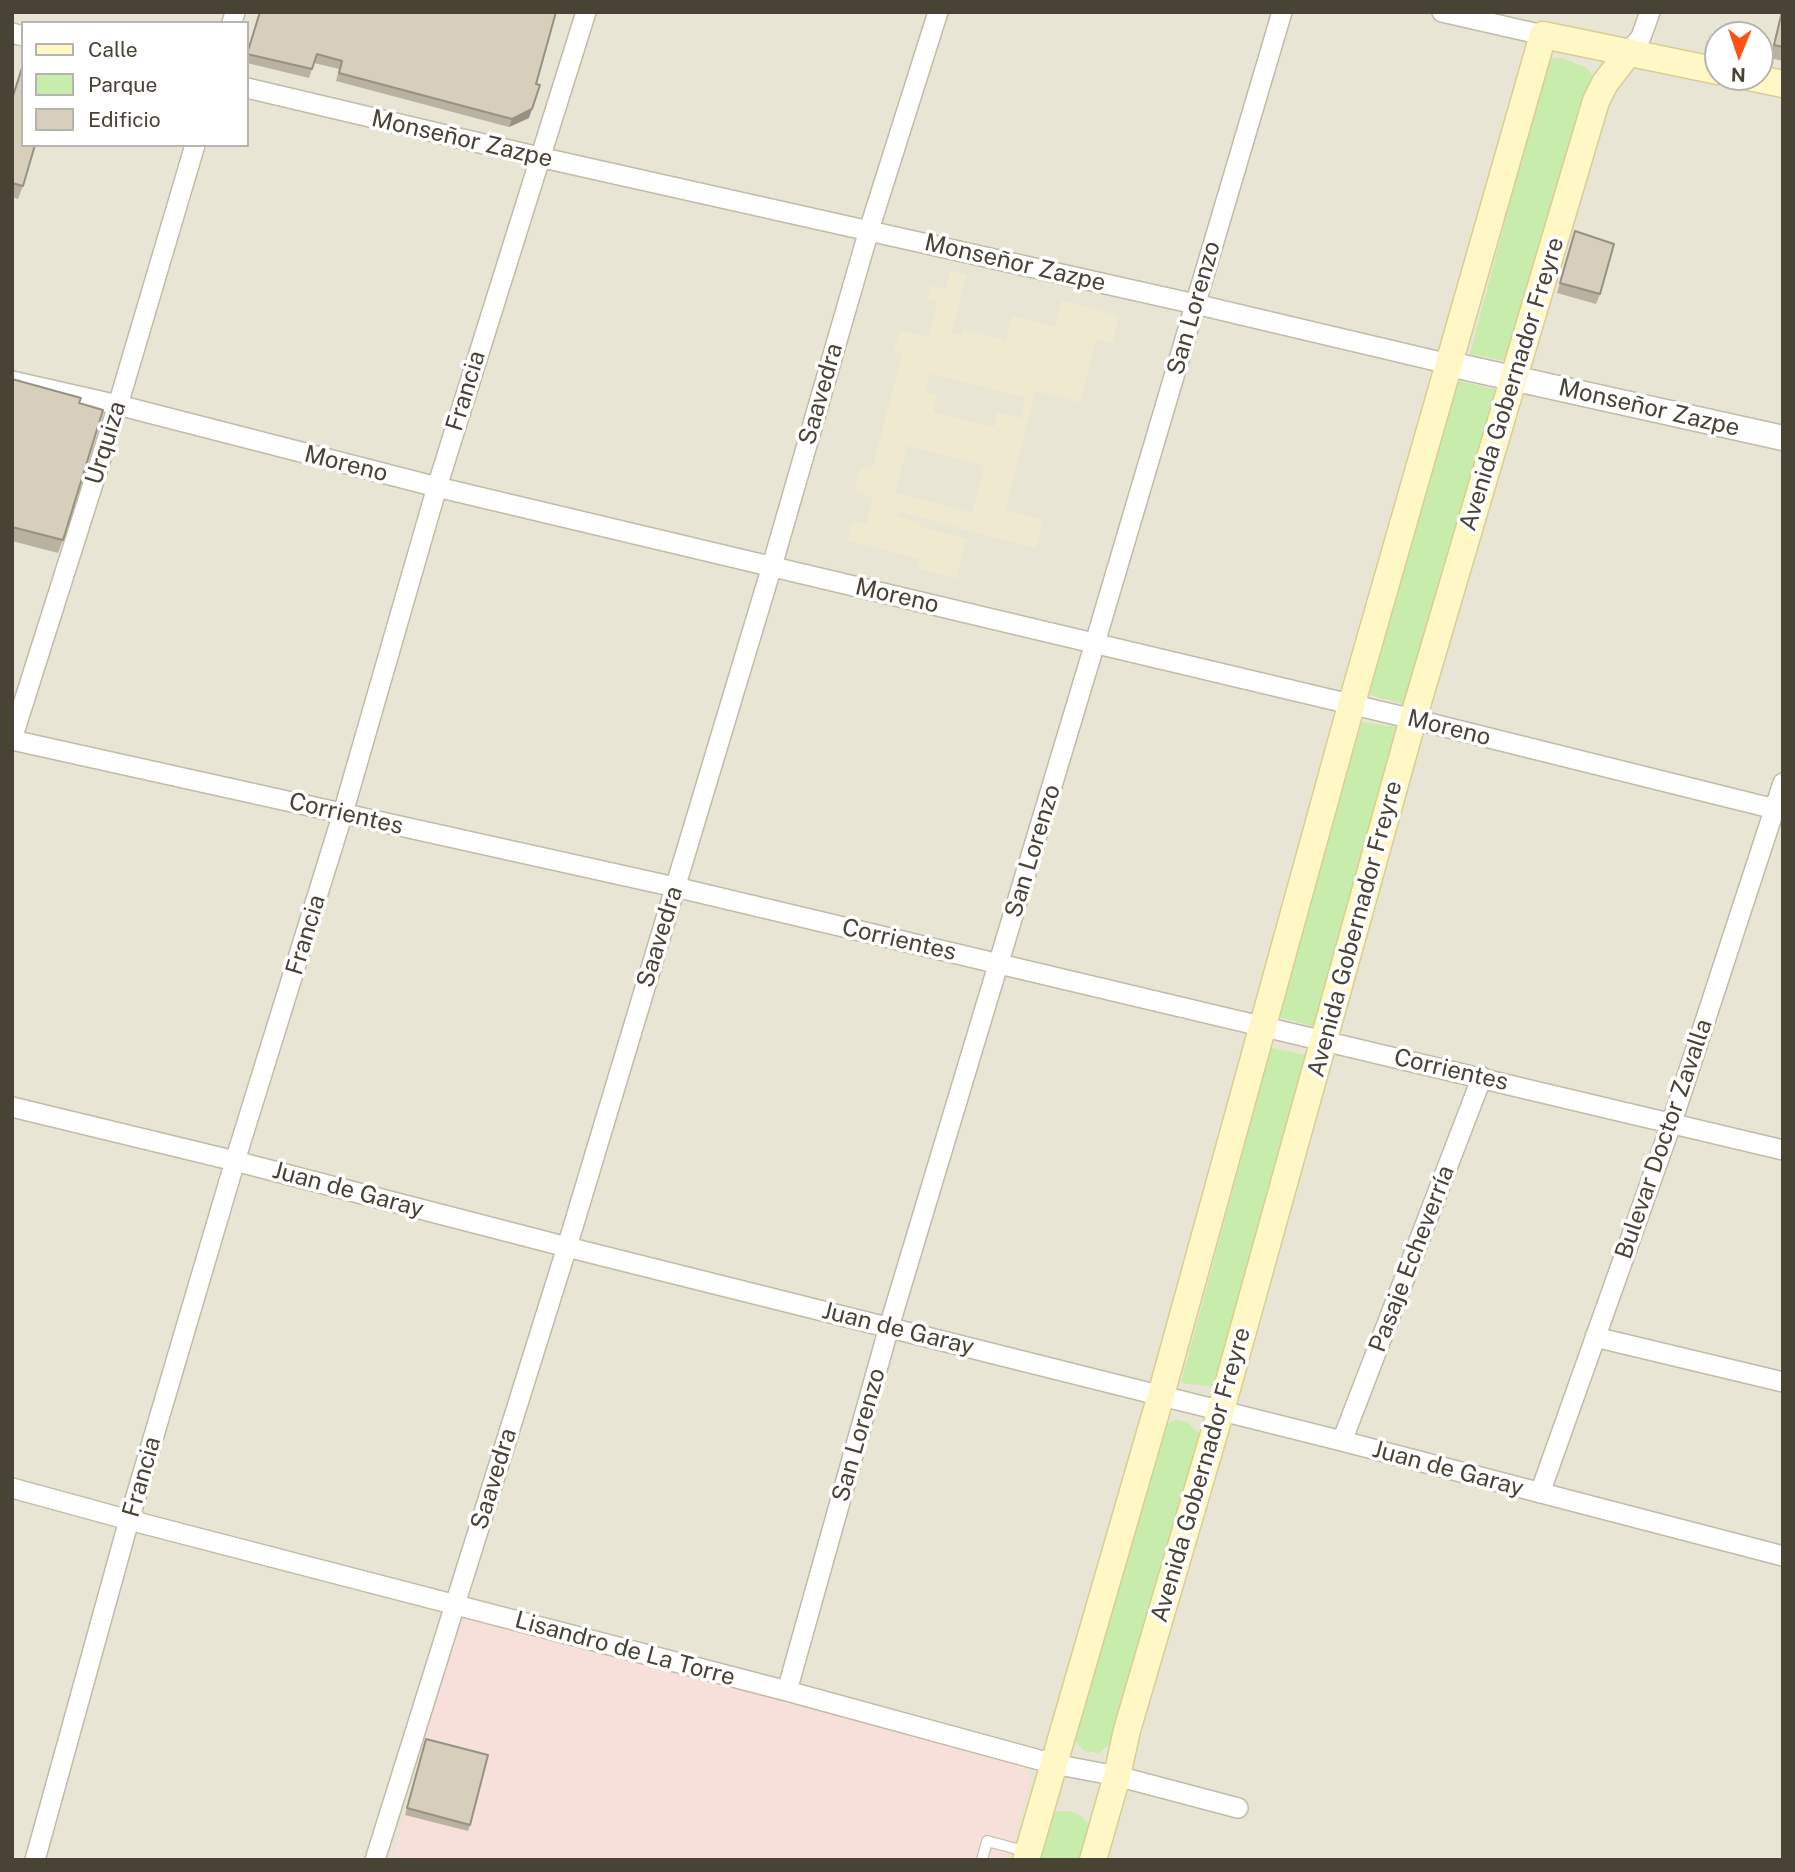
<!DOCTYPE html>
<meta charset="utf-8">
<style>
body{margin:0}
#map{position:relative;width:1795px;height:1872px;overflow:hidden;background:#f5f2e6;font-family:"Public Sans",sans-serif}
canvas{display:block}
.frame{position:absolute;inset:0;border:14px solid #484335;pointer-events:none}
.legend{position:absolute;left:21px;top:21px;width:228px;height:126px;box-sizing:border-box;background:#fff;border:2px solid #b6b4ae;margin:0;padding:9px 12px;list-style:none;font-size:21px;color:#484335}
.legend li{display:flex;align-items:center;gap:14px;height:35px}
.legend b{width:35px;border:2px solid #b6b4ae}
.north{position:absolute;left:1704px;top:21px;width:70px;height:70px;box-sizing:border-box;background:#fff;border:2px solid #b6b4ae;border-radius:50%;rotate:182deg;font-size:19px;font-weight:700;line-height:28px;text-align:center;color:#484335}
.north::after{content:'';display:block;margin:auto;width:24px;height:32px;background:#ff5213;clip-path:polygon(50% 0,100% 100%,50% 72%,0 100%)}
</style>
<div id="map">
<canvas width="1795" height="1872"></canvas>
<div class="frame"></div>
<ul class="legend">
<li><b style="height:9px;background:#fff8c6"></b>Calle</li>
<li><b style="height:19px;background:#c8ecac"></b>Parque</li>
<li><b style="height:19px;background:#d7cfbb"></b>Edificio</li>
</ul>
<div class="north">N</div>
</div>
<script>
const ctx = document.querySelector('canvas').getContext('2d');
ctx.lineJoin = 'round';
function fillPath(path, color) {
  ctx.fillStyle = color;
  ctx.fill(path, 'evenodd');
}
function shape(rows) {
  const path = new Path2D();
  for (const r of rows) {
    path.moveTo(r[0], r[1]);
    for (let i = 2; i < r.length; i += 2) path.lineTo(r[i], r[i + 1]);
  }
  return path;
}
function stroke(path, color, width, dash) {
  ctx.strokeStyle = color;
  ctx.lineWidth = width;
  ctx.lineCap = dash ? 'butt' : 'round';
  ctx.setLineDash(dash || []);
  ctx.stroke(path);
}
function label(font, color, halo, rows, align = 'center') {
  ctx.font = font + ' "Public Sans",sans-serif';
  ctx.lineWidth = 7;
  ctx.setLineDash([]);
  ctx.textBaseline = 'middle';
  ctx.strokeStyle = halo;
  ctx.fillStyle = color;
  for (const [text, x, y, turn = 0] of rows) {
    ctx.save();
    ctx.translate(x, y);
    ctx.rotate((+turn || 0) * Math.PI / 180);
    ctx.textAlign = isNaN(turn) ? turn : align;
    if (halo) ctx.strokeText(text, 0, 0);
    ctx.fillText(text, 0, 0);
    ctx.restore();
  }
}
const residential = shape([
 [12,12,1783,12,1783,1860,12,1860],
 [23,23,247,23,247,145,23,145],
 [1718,35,1760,35,1760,77,1718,77]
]);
const education = shape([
 [950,271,967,275,951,333,961,336,964,329,1006,340,1012,316,1055,327,1062,301,1119,316,1112,343,1096,339,1080,402,1036,391,1005,510,1043,520,1036,548,898,512,897,516,920,522,919,526,966,539,956,578,918,568,920,559,848,540,853,521,866,524,873,497,854,491,860,467,872,470,902,354,894,352,900,330,928,337,938,302,927,299,931,285,946,289],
 [930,374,1025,398,1021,418,997,413,994,427,933,412,937,395,925,392],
 [907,446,984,466,972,513,895,493]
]);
const medical = shape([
 [473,1617,1022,1765,1031,1778,1009,1860,392,1860,405,1815,467,1831,486,1762,423,1746,459,1625]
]);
const green = shape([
 [1552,58,1562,58,1587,68,1593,76,1593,88,1506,361,1470,354,1546,66],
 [1456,380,1497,390,1404,704,1369,695],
 [1362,722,1396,727,1315,1027,1276,1016],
 [1271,1048,1306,1055,1217,1387,1181,1383],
 [1177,1420,1187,1422,1200,1434,1110,1744,1099,1753,1084,1751,1072,1737,1162,1426],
 [1059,1811,1070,1811,1081,1816,1087,1822,1088,1832,1081,1860,1040,1860,1052,1814]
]);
const service = shape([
 [982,1860,987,1841,1028,1852]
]);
const minor = shape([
 [1442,12,1543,35],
 [232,23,235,12],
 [12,33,23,36],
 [1629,52,1641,37,1650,12],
 [247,88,539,157,1195,304,1449,364],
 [12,381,118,405,437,487,1413,719,1783,811],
 [12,739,118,405,195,145],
 [12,740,675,887,1783,1150],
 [12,1107,235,1161,567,1247,1342,1441,1783,1556],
 [1595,1337,1783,1382],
 [1342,1441,1482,1077],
 [12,1488,129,1520,787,1691,1054,1764,1117,1776,1238,1808],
 [1540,1493,1672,1122,1783,783],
 [787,1691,889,1327,1095,643,1282,12],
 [35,1860,129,1520,235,1161,343,813,437,487,586,12],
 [375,1860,567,1247,772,566,869,230,938,12]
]);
const tertiary = shape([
 [1449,364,1783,438]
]);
const secondary = shape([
 [1749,77,1783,84],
 [1026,1860,1161,1395,1351,706,1543,35,1718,71],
 [1093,1860,1117,1776,1127,1730,1221,1410,1413,719,1514,377,1596,101,1605,83,1629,52]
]);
const wall = shape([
 [259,12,536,84,529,118,509,127,336,81,339,69,314,63,309,78,247,63,247,53],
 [1781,12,1783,12,1783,61,1770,58],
 [23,62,23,186,18,199,12,197,12,97],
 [1575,231,1600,294,1596,304,1557,293],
 [12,379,79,403,63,540,58,553,12,541],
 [426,1739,470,1825,468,1831,405,1815]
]);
const shadedWall = shape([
 [532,109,529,118,509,127,512,119]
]);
const building = shape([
 [260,12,556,12,536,84,540,85,532,109,512,119,339,73,342,61,317,54,312,69,247,54,260,12],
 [1782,12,1783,12,1783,47,1774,45,1782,12],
 [23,65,23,145,35,145,23,186,12,183,12,99,23,65],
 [1575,231,1614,244,1600,294,1560,283,1575,231],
 [12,379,81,398,79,403,103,410,63,540,12,527,12,379],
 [426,1739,488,1755,470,1825,407,1808,426,1739]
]);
const streetNames = [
 ["Monseñor Zazpe",462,139,13],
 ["Monseñor Zazpe",1015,263,13],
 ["San Lorenzo",1194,308,-74],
 ["Avenida Gobernador Freyre",1512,384,-73],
 ["Francia",466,391,-73],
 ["Saavedra",821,394,-74],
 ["Monseñor Zazpe",1649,408,13],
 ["Urquiza",106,443,-73],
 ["Moreno",346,464,14],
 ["Moreno",897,596,13],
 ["Moreno",1449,728,14],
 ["Corrientes",346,814,13],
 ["San Lorenzo",1033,851,-73],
 ["Avenida Gobernador Freyre",1355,929,-75],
 ["Francia",306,935,-73],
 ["Saavedra",660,937,-73],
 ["Corrientes",899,940,13],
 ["Corrientes",1451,1070,13],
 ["Bulevar Doctor Zavalla",1664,1139,-71],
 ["Juan de Garay",348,1190,15],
 ["Pasaje Echeverría",1412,1259,-69],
 ["Juan de Garay",898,1329,14],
 ["San Lorenzo",859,1435,-74],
 ["Juan de Garay",1448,1469,15],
 ["Avenida Gobernador Freyre",1201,1475,-74],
 ["Francia",142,1477,-74],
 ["Saavedra",494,1479,-73],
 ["Lisandro de La Torre",625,1649,15]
];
fillPath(residential, '#e9e5d4');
fillPath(education, '#efe9cf');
fillPath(medical, '#f6e0d9');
fillPath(green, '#c8ecac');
stroke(service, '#c1bba8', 12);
stroke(minor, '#c1bba8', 22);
stroke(tertiary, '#c1bba8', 27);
stroke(secondary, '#d8ce93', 29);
stroke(service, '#fff', 10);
stroke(minor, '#fff', 19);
stroke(tertiary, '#fff', 24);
stroke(secondary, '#fff8c6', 26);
fillPath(wall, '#b9b2a1');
fillPath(shadedWall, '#969183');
fillPath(building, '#d7cfbb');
stroke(building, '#969183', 2);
label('24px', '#484335', '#fff', streetNames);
</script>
